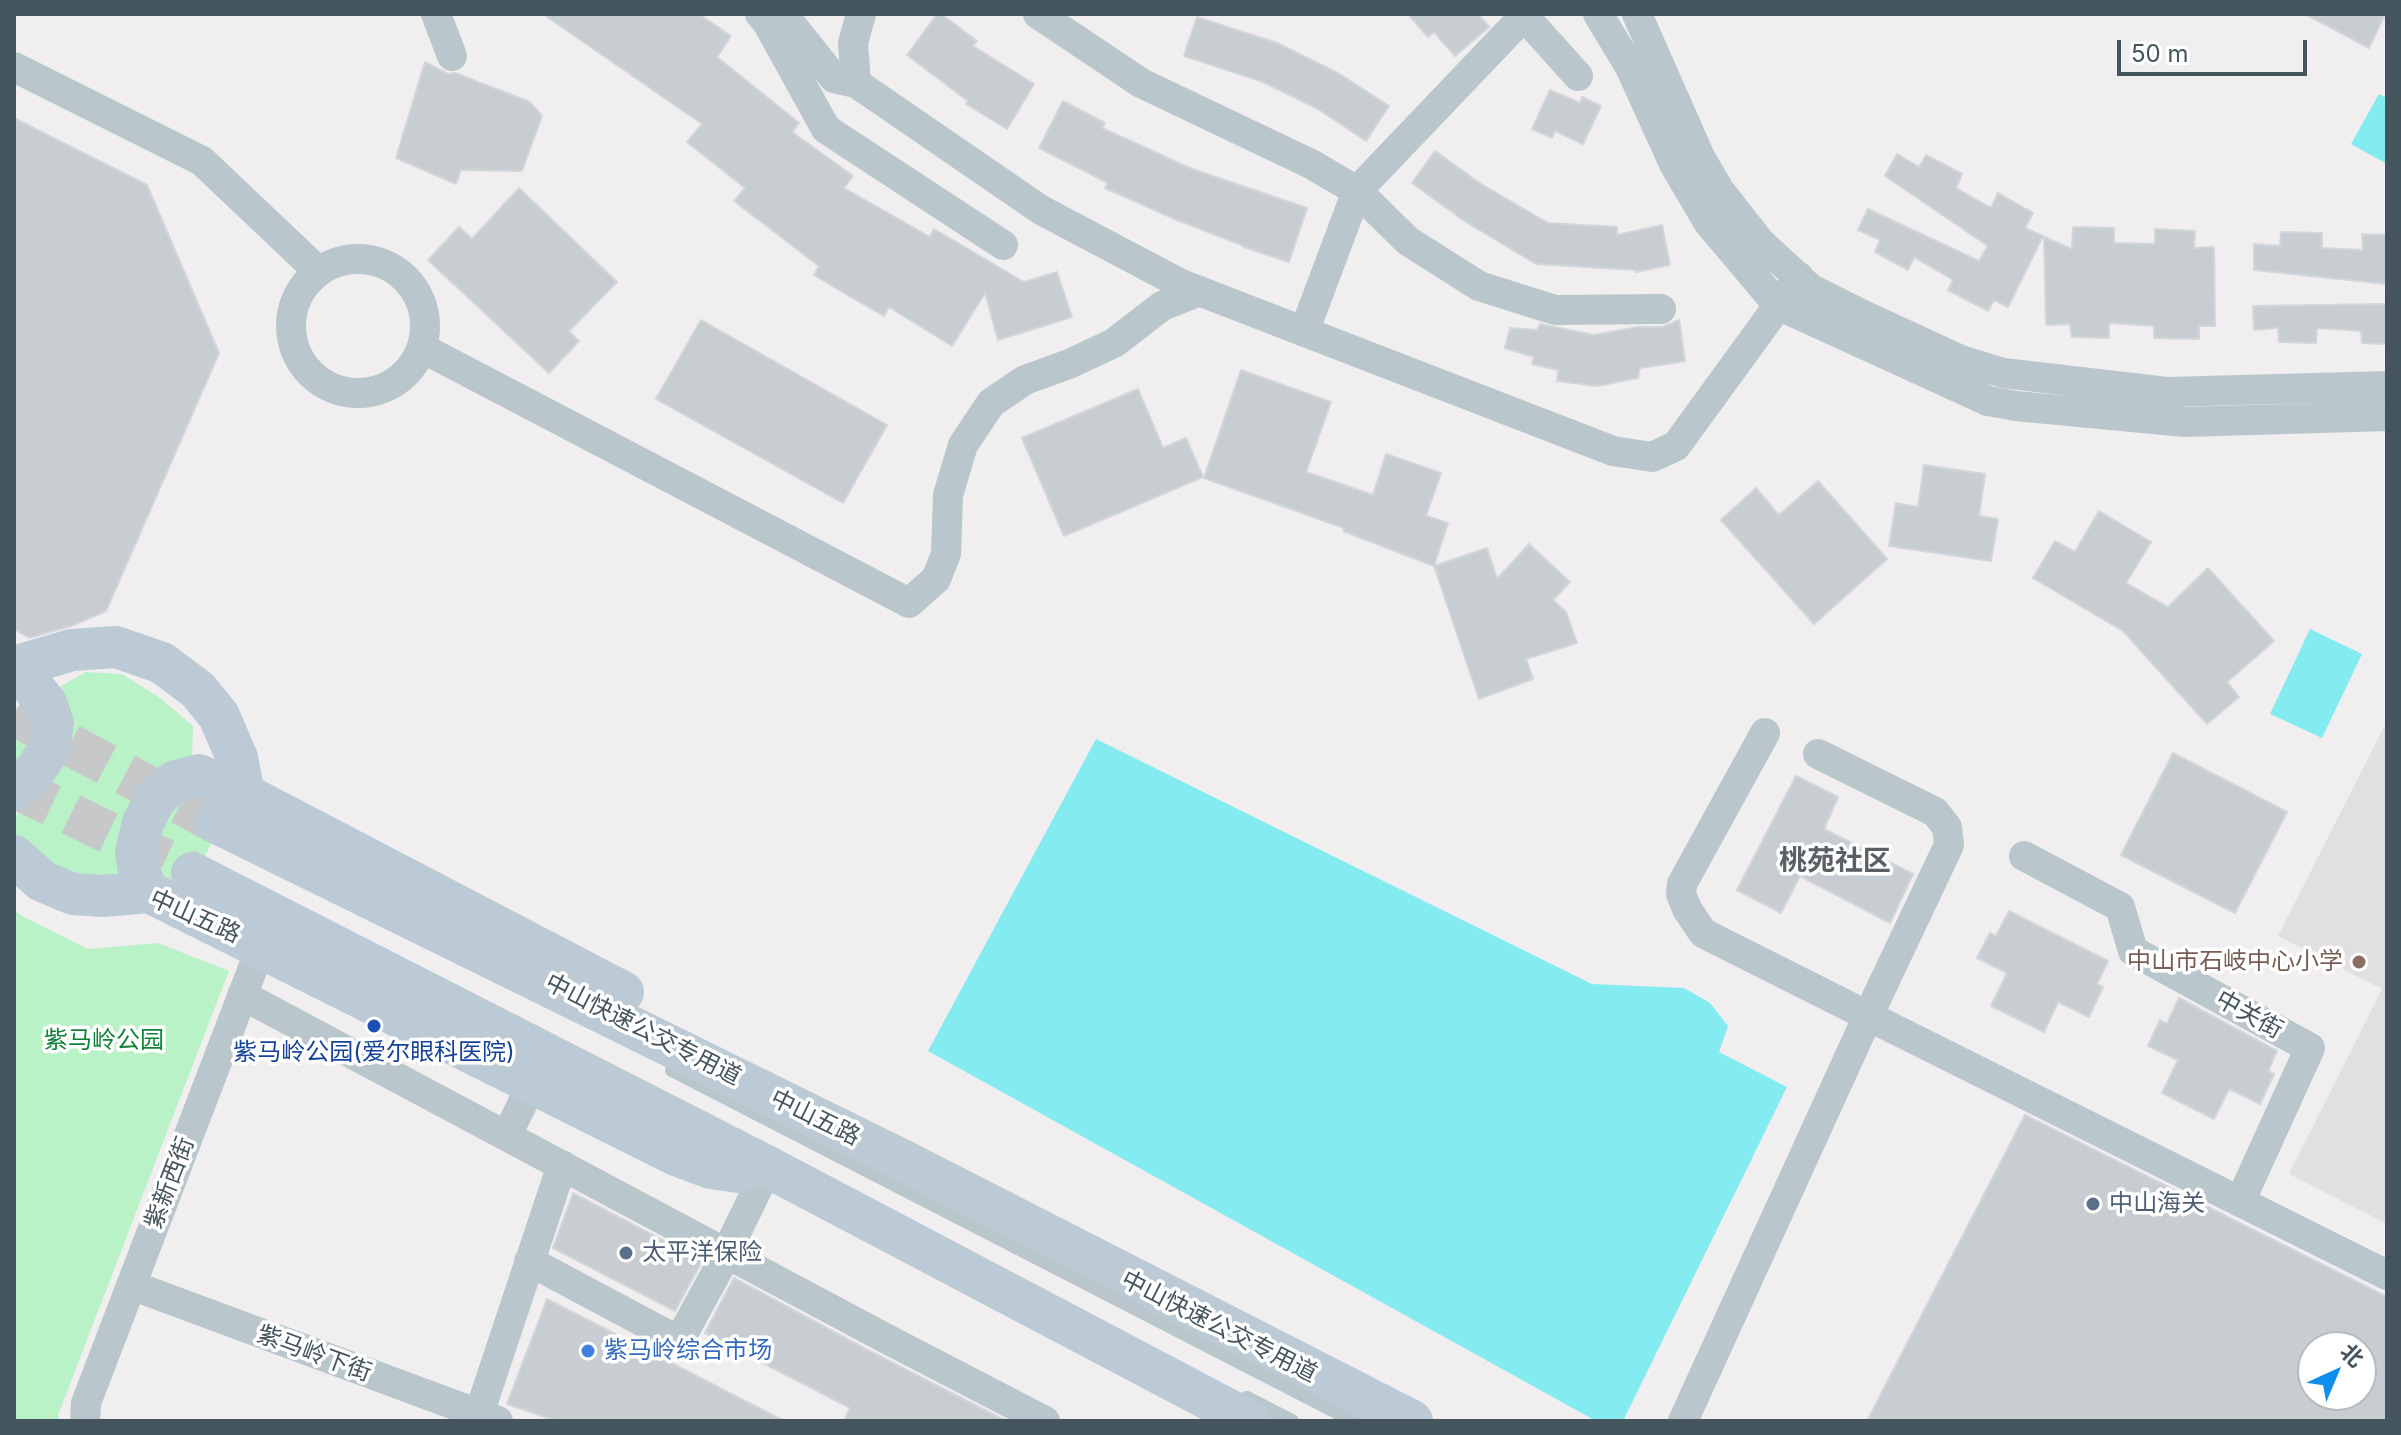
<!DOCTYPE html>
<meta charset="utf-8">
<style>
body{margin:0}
#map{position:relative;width:2401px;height:1435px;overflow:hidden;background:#f1eeef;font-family:Inter,"Noto Sans SC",sans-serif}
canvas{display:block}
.frame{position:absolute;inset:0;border:16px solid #45555d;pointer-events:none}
.north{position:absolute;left:2297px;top:1331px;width:80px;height:80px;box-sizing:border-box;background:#fff;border:2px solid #b5bbbe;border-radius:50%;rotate:44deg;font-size:22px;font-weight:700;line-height:32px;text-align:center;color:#45555d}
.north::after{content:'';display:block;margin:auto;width:28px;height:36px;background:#0e8fec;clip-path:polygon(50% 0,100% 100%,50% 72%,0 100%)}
.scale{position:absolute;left:2117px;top:40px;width:190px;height:36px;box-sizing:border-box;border:4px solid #45555d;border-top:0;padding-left:10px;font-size:24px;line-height:28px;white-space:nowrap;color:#45555d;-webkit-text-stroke:6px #fff;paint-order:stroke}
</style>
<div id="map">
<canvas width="2401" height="1435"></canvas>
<div class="frame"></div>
<div class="north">北</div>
<div class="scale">50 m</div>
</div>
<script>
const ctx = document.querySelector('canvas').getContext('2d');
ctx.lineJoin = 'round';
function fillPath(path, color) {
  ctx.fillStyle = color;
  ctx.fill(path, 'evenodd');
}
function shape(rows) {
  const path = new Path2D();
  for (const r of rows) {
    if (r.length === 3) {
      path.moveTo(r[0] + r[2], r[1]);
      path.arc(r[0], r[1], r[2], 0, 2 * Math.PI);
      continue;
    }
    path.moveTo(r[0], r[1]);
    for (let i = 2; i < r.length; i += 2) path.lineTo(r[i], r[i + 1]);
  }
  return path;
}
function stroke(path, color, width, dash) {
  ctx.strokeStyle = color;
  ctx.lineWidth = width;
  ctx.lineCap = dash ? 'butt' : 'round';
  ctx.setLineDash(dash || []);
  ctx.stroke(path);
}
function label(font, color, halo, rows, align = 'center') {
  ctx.font = font + ' Inter,"Noto Sans SC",sans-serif';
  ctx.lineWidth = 7;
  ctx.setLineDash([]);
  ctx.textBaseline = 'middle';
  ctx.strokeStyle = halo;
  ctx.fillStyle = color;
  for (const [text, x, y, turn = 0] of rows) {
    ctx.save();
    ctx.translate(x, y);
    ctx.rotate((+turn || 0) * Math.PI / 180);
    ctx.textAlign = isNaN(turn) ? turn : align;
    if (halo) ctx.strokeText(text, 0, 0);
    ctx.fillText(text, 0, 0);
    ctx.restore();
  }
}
const education = shape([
 [2387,721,2387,1224,2289,1174,2382,989,2278,936]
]);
const green = shape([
 [86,672,122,674,160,698,193,726,192,758,119,863,115,891,14,846,14,819,53,767,52,691],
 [14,705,28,716,36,728,14,785],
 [197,800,212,803,226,811,190,890,165,876,157,865,153,836,169,811,182,803],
 [14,908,20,915,88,949,158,943,229,971,58,1415,59,1421,14,1421]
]);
const water = shape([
 [2379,94,2387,98,2387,164,2351,144],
 [2310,629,2362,654,2322,738,2270,714],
 [1096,739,1592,984,1684,988,1710,1003,1728,1026,1719,1052,1787,1087,1623,1421,1596,1421,928,1051]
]);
const building = shape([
 [543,14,699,14,731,36,717,57,799,123,792,132,853,176,844,188,930,237,934,229,1024,282,1057,272,1072,317,998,340,985,293,952,346,889,307,884,316,849,296,814,275,819,266,734,201,745,188,687,142,702,124,543,14],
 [937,14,941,14,977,41,973,46,1034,84,1007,129,966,104,968,101,907,55,937,14],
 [1408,14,1478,14,1489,27,1455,56,1434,32,1428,37,1408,14],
 [2305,14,2385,14,2369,48,2305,14],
 [1197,17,1277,43,1338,73,1389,106,1366,141,1318,109,1263,82,1184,56,1197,17],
 [425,62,448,74,455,73,530,102,542,116,522,171,461,170,456,184,396,158,425,62],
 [1550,90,1580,103,1582,97,1601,106,1583,144,1555,131,1552,138,1532,129,1550,90],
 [1063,101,1105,123,1102,128,1192,169,1307,208,1289,262,1244,247,1244,246,1177,220,1105,188,1108,183,1039,148,1063,101],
 [14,118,147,185,219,353,106,611,71,626,29,638,14,629,14,118],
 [1435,151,1481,184,1548,223,1617,227,1617,235,1662,225,1670,265,1636,272,1635,270,1536,264,1466,222,1412,183,1435,151],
 [1897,154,1919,167,1926,155,1962,174,1956,188,1991,208,1998,193,2033,213,2025,228,2043,236,2008,307,1994,300,1988,311,1948,290,1953,280,1914,257,1908,270,1875,252,1880,240,1858,230,1868,209,1979,261,1988,246,1885,176,1897,154],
 [519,188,617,282,569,331,579,341,549,373,428,260,459,227,472,239,519,188],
 [2073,227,2114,228,2114,243,2155,244,2155,229,2195,231,2194,248,2214,247,2215,326,2199,326,2199,339,2154,338,2154,326,2109,323,2109,338,2072,337,2070,324,2046,325,2044,237,2072,249,2073,227],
 [2281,232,2322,233,2322,248,2363,250,2362,234,2387,235,2387,284,2254,270,2254,244,2280,246,2281,232],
 [2387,304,2387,344,2362,343,2361,331,2317,328,2316,343,2279,342,2278,328,2254,330,2253,306,2387,304],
 [701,320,887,425,843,503,656,399,701,320],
 [1679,320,1685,361,1640,368,1638,378,1597,386,1557,381,1558,370,1532,364,1534,357,1505,348,1510,328,1537,330,1540,324,1594,335,1638,327,1662,327,1679,320],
 [1241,370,1331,402,1306,472,1373,495,1386,454,1441,473,1426,516,1448,523,1434,566,1343,531,1344,528,1204,478,1241,370],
 [1138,389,1163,448,1186,438,1203,477,1064,536,1022,438,1138,389],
 [1924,465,1985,474,1979,516,1998,519,1991,561,1889,546,1896,503,1918,507,1924,465],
 [1818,481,1887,559,1814,624,1721,520,1756,488,1779,515,1818,481],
 [2099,511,2151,542,2126,583,2168,607,2208,568,2274,641,2227,682,2239,697,2207,724,2123,631,2033,578,2055,541,2075,552,2099,511],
 [1529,544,1570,582,1553,600,1566,612,1577,643,1526,659,1533,679,1479,699,1434,566,1487,548,1497,579,1529,544],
 [2173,753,2287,812,2235,913,2121,855,2173,753],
 [1796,776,1838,797,1824,829,1913,874,1890,923,1800,876,1781,913,1737,890,1796,776],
 [2009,911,2108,961,2097,984,2103,987,2089,1017,2058,1002,2044,1032,1991,1006,2007,973,1977,958,1990,933,1996,936,2009,911],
 [2179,998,2277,1051,2268,1071,2274,1074,2260,1104,2229,1089,2214,1119,2162,1093,2178,1060,2148,1046,2160,1020,2167,1024,2179,998],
 [2025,1115,2387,1297,2387,1421,1867,1421,2025,1115],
 [2313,1347,2361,1347,2361,1395,2313,1395,2313,1347],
 [573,1193,702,1261,675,1311,553,1248,573,1193],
 [734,1278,864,1348,1006,1421,844,1421,850,1408,705,1333,734,1278],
 [547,1299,784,1421,557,1421,507,1404,547,1299]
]);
const secondaryTunnel = shape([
 [14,715,215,822],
 [14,787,192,873]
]);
const lane = shape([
 [672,1070,1354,1421],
 [1247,1398,1292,1421]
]);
const street = shape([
 [436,14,452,56],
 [760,14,768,24,826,129,1003,245],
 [783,14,834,78,856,83],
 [861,14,853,43,856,83,1041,210,1181,284,1613,451,1652,457,1676,446,1799,277],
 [1038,14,1141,83,1311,164,1357,191,1408,241,1479,286,1555,310,1661,309],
 [1598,14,1630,67,1675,166,1708,222,1778,305,1988,401,2016,406,2185,422,2387,416],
 [1637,14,1700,157,1720,191,1760,242,1811,289,1857,312,1961,360,2003,373,2167,392,2387,386],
 [1524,16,1578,76],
 [14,67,202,161,318,271],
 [358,326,67],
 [1304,332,1357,191,1524,16,1522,14],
 [422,348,909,603,936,579,946,554,948,495,963,445,991,403,1025,380,1069,364,1114,343,1162,306,1200,291],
 [1818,754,1935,812,1947,827,1949,845,1868,1016,2387,1275],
 [2024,856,2120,907,2133,951,2310,1048,2240,1202],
 [242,995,885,1338,1045,1421],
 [507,1135,532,1084],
 [529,1261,679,1341,720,1266,768,1167],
 [131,1285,498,1421],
 [479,1414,562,1165],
 [85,1421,86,1403,261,947],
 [1683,1421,1868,1016,1703,933,1687,909,1681,894,1682,884,1765,733]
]);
const secondary = shape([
 [14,667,72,650,116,647,162,663,198,690,219,716,237,758,244,794],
 [14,674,31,685,46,703,53,723,49,750,34,772,14,789],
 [215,822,904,1161,1412,1421],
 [14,856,42,881,73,894,103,896,149,892,676,1155,711,1168,739,1172],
 [192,873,768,1167,1250,1421],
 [149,892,139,873,136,852,143,823,155,799,175,781,199,775,244,794,623,992]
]);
const markers = [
 [2359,962,8,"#8d6e63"],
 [374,1026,8,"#1a4fb4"],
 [2093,1204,8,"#5c6f8a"],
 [626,1253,8,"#5c6f8a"],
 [588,1351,8,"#3f7fe0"]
];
const streetNames = [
 ["中山五路",195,917,24],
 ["中关街",2249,1015,29],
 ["中山快速公交专用道",643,1030,27],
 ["中山五路",815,1118,26],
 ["紫新西街",170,1183,-69],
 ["中山快速公交专用道",1219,1327,27],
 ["紫马岭下街",314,1354,20]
];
const educationNames = [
 ["中山市石岐中心小学",2343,962]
];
const parkNames = [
 ["紫马岭公园",104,1041]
];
const transitNames = [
 ["紫马岭公园(爱尔眼科医院)",374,1053]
];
const serviceNames = [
 ["中山海关",2109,1204],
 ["太平洋保险",642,1253]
];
const shopNames = [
 ["紫马岭综合市场",604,1351]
];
const quarterNames = [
 ["桃苑社区",1835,862]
];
fillPath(education, '#e2dfe1');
fillPath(green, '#baf2c7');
fillPath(water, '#84ebf1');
fillPath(building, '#c8cdd2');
stroke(building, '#d2d6da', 2);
stroke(secondaryTunnel, '#c6c8ca', 42, [42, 21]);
stroke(lane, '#b9c6cc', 14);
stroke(street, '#b9c6cc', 30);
stroke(secondary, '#bbcad4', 42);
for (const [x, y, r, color] of markers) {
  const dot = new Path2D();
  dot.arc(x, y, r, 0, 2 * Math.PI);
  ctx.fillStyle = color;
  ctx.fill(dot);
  stroke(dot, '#fff', 3);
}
label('24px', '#45555d', '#fff', streetNames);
label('24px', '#785e54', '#fff', educationNames, 'right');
label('24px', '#118339', '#fff', parkNames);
label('24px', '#164399', '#fff', transitNames);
label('24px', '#4e5e75', '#fff', serviceNames, 'left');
label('24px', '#366cbe', '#fff', shopNames, 'left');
label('bold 28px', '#5b6064', '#fff', quarterNames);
</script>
